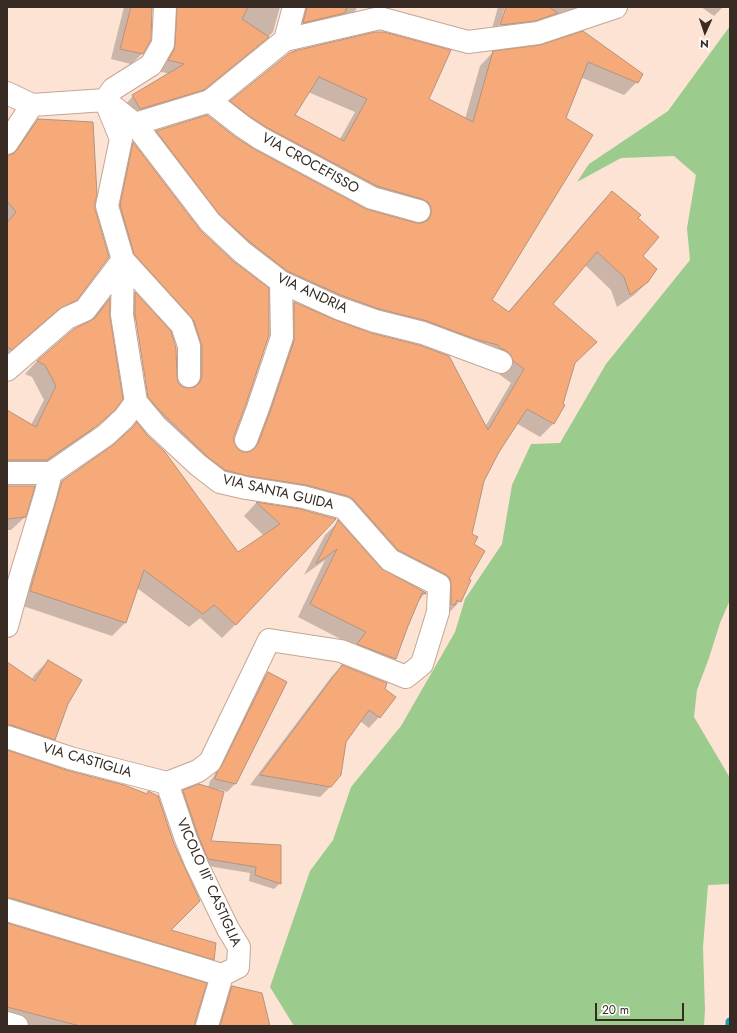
<!DOCTYPE html>
<meta charset="utf-8">
<style>
body{margin:0}
#map{position:relative;width:737px;height:1033px;overflow:hidden;background:#fde3d3;font-family:Jost,sans-serif}
canvas{display:block}
.frame{position:absolute;inset:0;border:8px solid #372b23;pointer-events:none}
.north{position:absolute;left:685px;top:12px;width:40px;height:40px;-webkit-text-stroke:3px #fff;paint-order:stroke;rotate:183deg;font-size:11px;font-weight:700;line-height:16px;text-align:center;color:#372b23}
.north::after{content:'';display:block;margin:auto;width:14px;height:18px;background:#372b23;clip-path:polygon(50% 0,100% 100%,50% 72%,0 100%)}
.scale{position:absolute;left:595px;top:1003px;width:89px;height:18px;box-sizing:border-box;border:2px solid #372b23;border-top:0;padding-left:5px;font-size:12px;line-height:14px;white-space:nowrap;color:#372b23;-webkit-text-stroke:3px #fff;paint-order:stroke}
</style>
<div id="map">
<canvas width="737" height="1033"></canvas>
<div class="frame"></div>
<div class="north">N</div>
<div class="scale">20 m</div>
</div>
<script>
const ctx = document.querySelector('canvas').getContext('2d');
ctx.lineJoin = 'round';
function fillPath(path, color) {
  ctx.fillStyle = color;
  ctx.fill(path, 'evenodd');
}
function shape(rows) {
  const path = new Path2D();
  for (const r of rows) {
    path.moveTo(r[0], r[1]);
    for (let i = 2; i < r.length; i += 2) path.lineTo(r[i], r[i + 1]);
  }
  return path;
}
function stroke(path, color, width, dash) {
  ctx.strokeStyle = color;
  ctx.lineWidth = width;
  ctx.lineCap = dash ? 'butt' : 'round';
  ctx.setLineDash(dash || []);
  ctx.stroke(path);
}
function label(font, color, halo, rows, align = 'center') {
  ctx.font = font + ' Jost,sans-serif';
  ctx.lineWidth = 4;
  ctx.setLineDash([]);
  ctx.textBaseline = 'middle';
  ctx.strokeStyle = halo;
  ctx.fillStyle = color;
  for (const [text, x, y, turn = 0] of rows) {
    ctx.save();
    ctx.translate(x, y);
    ctx.rotate((+turn || 0) * Math.PI / 180);
    ctx.textAlign = isNaN(turn) ? turn : align;
    if (halo) ctx.strokeText(text, 0, 0);
    ctx.fillText(text, 0, 0);
    ctx.restore();
  }
}
const green = shape([
 [730,26,730,600,720,623,709,658,697,690,694,717,730,778,730,884,708,885,703,947,705,1010,704,1026,294,1026,270,987,310,871,333,840,351,787,401,726,455,632,465,599,502,544,512,485,531,444,560,443,606,364,690,260,687,228,696,175,674,156,621,158,577,182,589,164,668,111]
]);
const shadow = shape([
 [124,7,151,7,142,54,131,64,111,59],
 [162,7,280,7,273,32,262,43,192,100,129,119,123,107,133,96,170,74,158,71],
 [290,7,357,7,356,10,345,21,293,33],
 [498,7,505,7,498,30,500,30,507,7,583,7,566,17,490,36],
 [701,7,723,7,714,16],
 [582,32,637,82,624,95,580,77,491,300,508,312,599,205,612,192,636,218,641,256,648,282,634,295,617,307,611,290,585,265,552,305,596,342,573,364,562,404,564,405,553,424,540,437,516,423,498,451,483,480,471,534,472,544,467,579,460,601,447,615,439,599,340,512,235,489,148,425,122,306,135,293,170,332,176,377,178,383,183,388,189,389,189,360,181,334,107,219,120,156,133,144,201,232,233,435,233,443,236,449,242,453,247,453,257,426,281,316,294,303,485,427,511,383,500,375,497,367,274,284,143,145,156,132,207,116,234,137,254,150,366,210,418,224,418,221,218,114,231,102,291,52,375,33,428,100,465,119,480,66,493,52,540,46],
 [308,92,355,112,340,139,293,115],
 [134,319,137,321,150,401,148,402],
 [38,120,76,299,63,313,45,321,7,354,7,156,10,156,25,133],
 [109,300,100,423,84,438,33,473,7,473,7,411,31,425,44,400,32,377,25,374,37,361,74,330,89,323,97,312],
 [63,481,238,554,264,536,244,516,256,503,300,510,236,624,222,638,200,618,189,627,137,588,125,623,112,636,17,604,49,495],
 [7,486,25,517,11,530,7,530],
 [338,522,380,569,425,593,418,602,395,659,381,672,354,646,298,617,325,560,304,575,325,535],
 [48,661,67,704,55,739,42,752,7,741,7,663,31,680,35,674],
 [342,666,379,717,369,728,360,721,345,741,330,787,320,797,250,785,332,676],
 [268,673,235,784,227,792,218,789,210,842,280,846,280,883,274,889,249,881,250,873,202,865,177,797,183,791,208,788,210,781,214,776,260,681],
 [7,751,66,771,146,795,148,793,169,930,213,959,200,972,7,914],
 [7,924,194,1023,194,1026,7,1026],
 [232,987,266,1026,211,1026,219,1000]
]);
const stream = shape([
 [730,1026,730,1022]
]);
const building = shape([
 [131,7,152,7,151,40,143,54,120,49,131,7],
 [177,7,248,7,242,19,269,37,204,90,140,109,132,95,184,64,168,60,174,50,175,45,177,7],
 [307,7,347,7,345,13,303,23,307,7],
 [506,7,549,7,558,13,535,21,500,25,506,7],
 [583,31,643,74,638,83,588,62,566,118,593,135,492,300,509,312,612,191,641,215,638,218,659,237,643,256,657,269,648,282,630,295,624,277,597,252,553,304,597,342,575,363,563,404,565,405,554,424,527,409,499,452,484,481,472,534,478,537,474,544,485,551,469,579,471,580,461,602,457,600,455,605,451,604,451,585,450,578,445,574,398,550,353,499,347,496,306,485,248,476,225,470,209,458,161,412,148,397,135,314,135,292,171,331,176,348,177,376,178,383,183,387,189,388,195,387,200,382,202,376,202,346,194,321,191,317,134,254,120,205,133,142,201,231,233,261,269,288,269,335,246,404,234,436,234,442,237,448,242,452,248,452,254,449,258,444,270,412,294,341,294,302,333,319,371,333,419,345,449,356,488,430,524,369,513,361,510,354,505,350,500,348,498,345,475,339,427,321,379,309,343,296,287,271,250,242,219,214,156,131,207,115,234,136,254,149,366,209,416,223,422,223,428,220,431,214,431,208,428,202,422,199,377,186,266,127,249,116,230,101,291,52,294,52,294,51,375,32,384,32,451,50,429,99,473,122,493,51,540,45,583,31],
 [319,77,367,99,344,141,295,115,319,77],
 [38,119,93,122,97,195,95,203,95,209,109,257,77,300,59,309,12,350,7,347,7,223,16,212,7,201,7,155,13,154,17,150,38,119],
 [110,298,110,317,123,399,115,410,98,425,47,460,7,460,7,410,36,427,56,386,45,365,37,361,74,329,90,321,95,318,110,298],
 [137,422,147,435,165,452,238,552,280,524,256,502,300,509,336,519,236,625,214,605,203,614,144,570,126,623,30,591,62,481,113,445,133,427,137,422],
 [7,486,35,486,26,517,7,519,7,486],
 [338,520,381,568,426,593,426,594,422,593,408,626,396,659,357,644,366,632,310,604,337,549,316,564,338,520],
 [48,660,82,680,68,704,55,740,11,725,7,725,7,662,35,681,48,660],
 [342,665,387,683,385,689,396,697,380,718,369,710,346,742,341,775,331,787,260,775,342,665],
 [268,672,287,682,236,784,215,779,217,772,221,767,268,672],
 [7,750,66,770,124,785,147,794,148,791,158,796,174,844,185,868,200,901,171,930,216,943,214,960,11,898,7,898,7,750],
 [199,784,224,792,211,841,281,845,281,884,255,875,256,867,208,859,198,835,183,791,183,790,199,784],
 [7,923,207,983,195,1022,195,1026,80,1026,7,1007,7,923],
 [232,986,262,993,270,1026,220,1026,232,986]
]);
const minor = shape([
 [165,7,163,44,151,65,113,89,105,100,121,139,107,206,123,260,122,315,136,402,156,426,198,465,220,482,246,488,303,497,344,508,390,560,439,585,438,612,422,664,406,677,341,651,269,640,210,762,198,771,167,783],
 [285,40,294,7],
 [7,93,32,105,105,100,135,124,210,222,242,252,281,282,338,308,375,321,423,333,501,362],
 [210,101,242,126,260,138,372,198,419,211],
 [135,124,210,101,285,40,380,18,468,42,538,33,616,7],
 [7,143,32,105],
 [7,370,67,318,85,310,123,260,182,325,189,346,189,376],
 [246,440,258,408,282,337,281,282],
 [7,473,51,473],
 [7,626,21,575,45,496,51,473,106,435,124,418,136,402],
 [7,737,70,758,167,783],
 [167,783,186,839,196,863,228,929,239,947,238,967,222,975],
 [7,910,222,975],
 [7,1023,17,1026],
 [207,1026,222,975]
]);
const streetNames = [
 ["VIA CROCEFISSO",310,164,29],
 ["VIA ANDRIA",312,294,25],
 ["VIA SANTA GUIDA",278,493,13],
 ["VIA CASTIGLIA",87,761,16],
 ["VICOLO III° CASTIGLIA",208,883,66]
];
fillPath(green, '#9bcc8d');
fillPath(shadow, '#0003');
stroke(stream, '#179db8', 9);
fillPath(building, '#f6a979');
stroke(building, '#b19381', 1);
stroke(minor, '#c5a693', 24);
stroke(minor, '#fff', 22);
label('14px', '#372b23', '#fff', streetNames);
</script>
